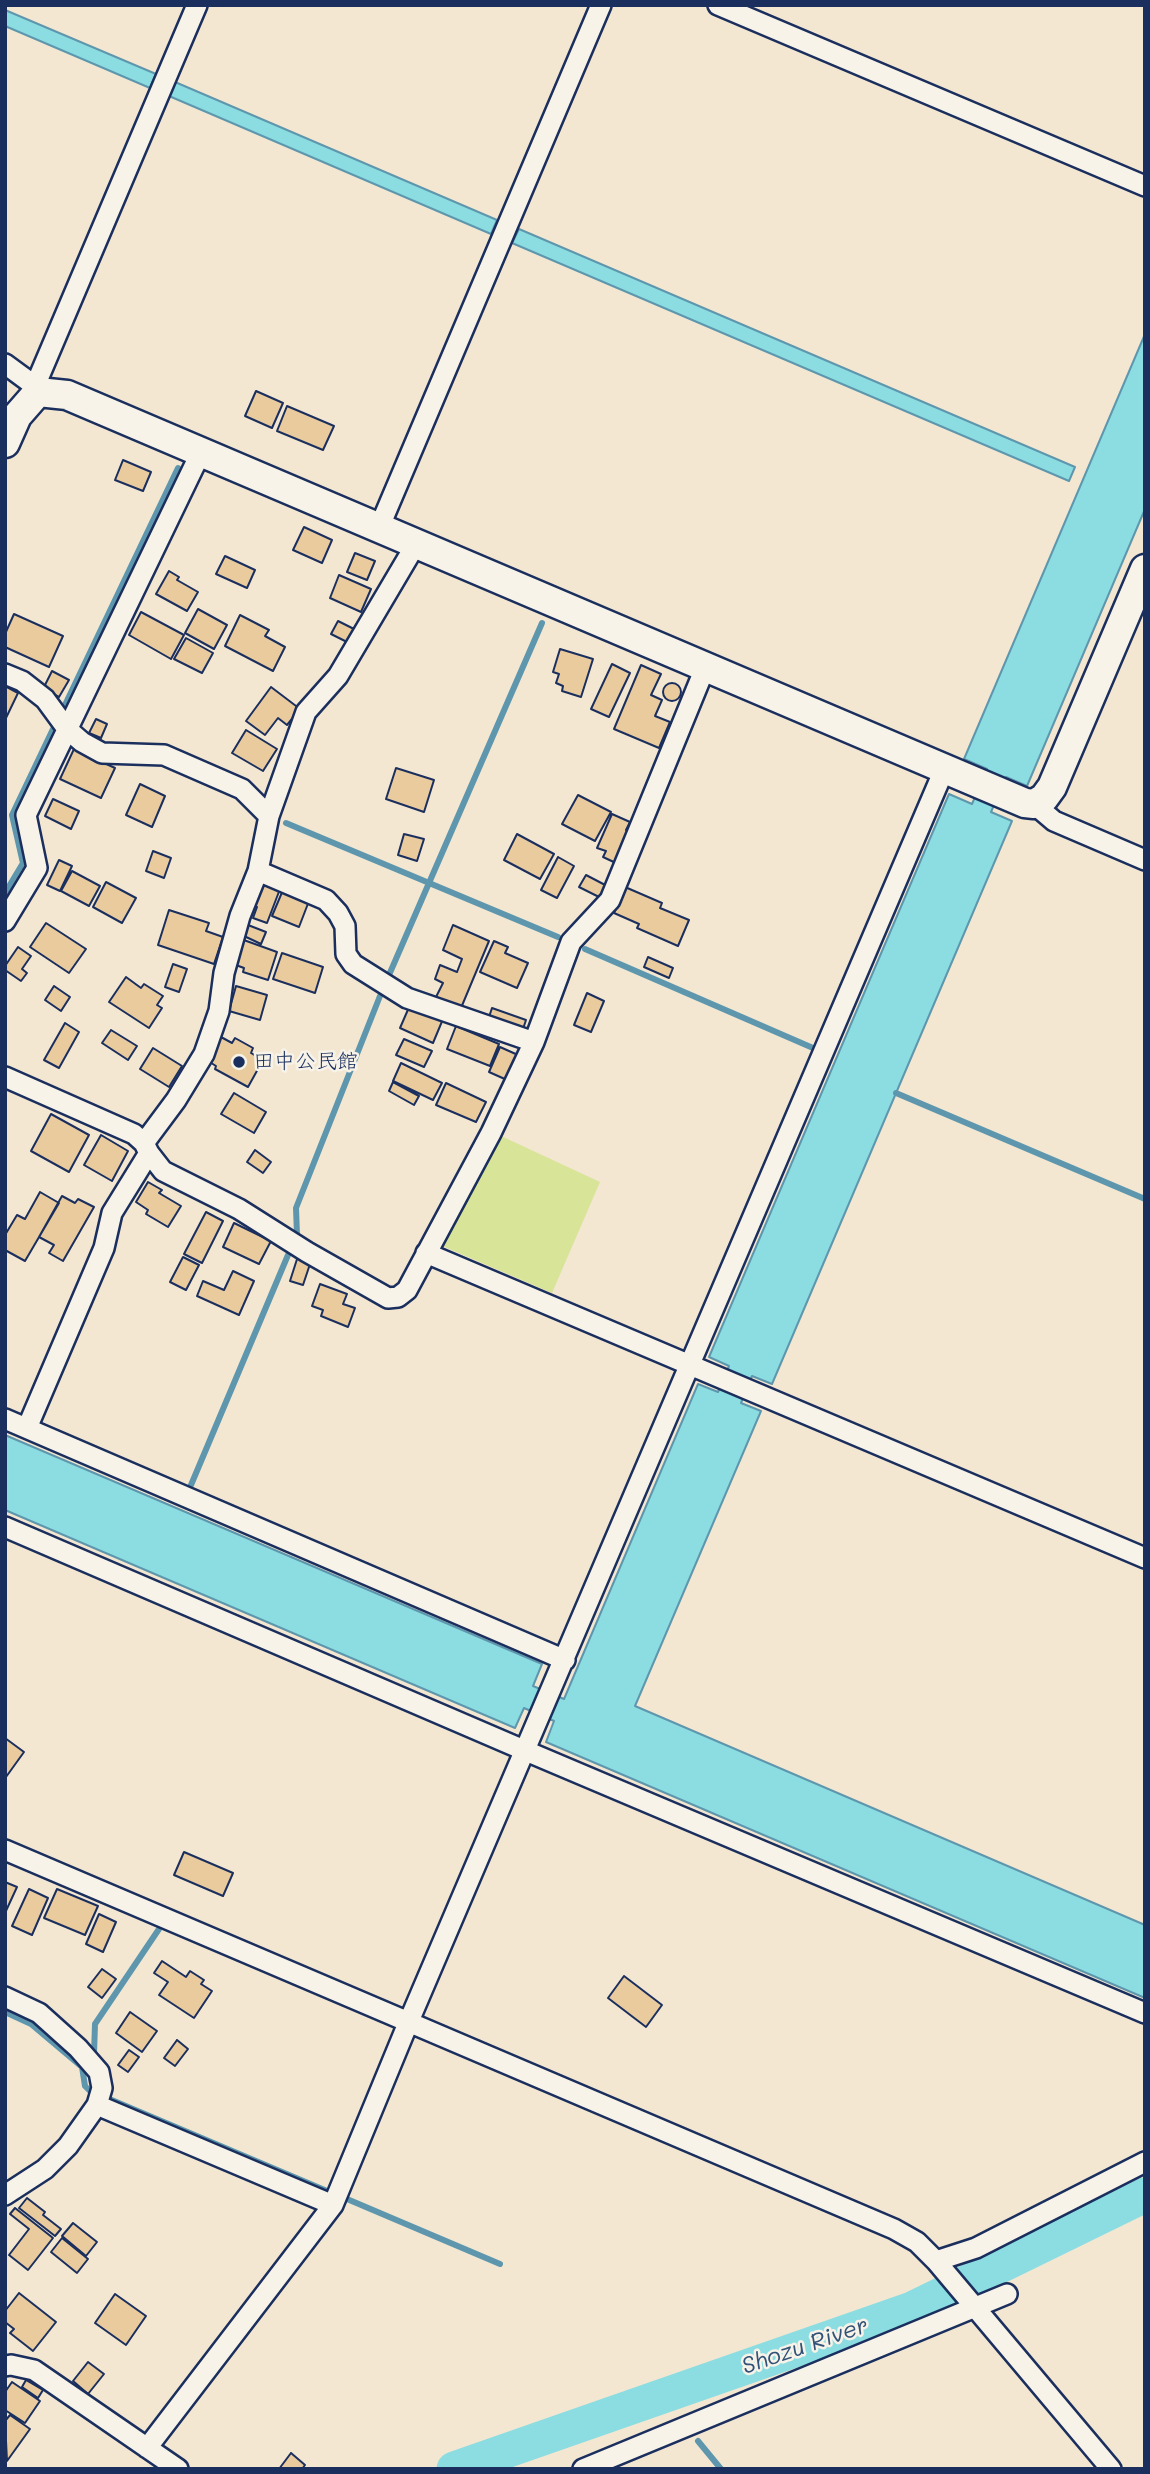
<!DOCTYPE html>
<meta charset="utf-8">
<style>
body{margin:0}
#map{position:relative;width:1150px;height:2474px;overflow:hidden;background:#f3e7d2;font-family:Mali,sans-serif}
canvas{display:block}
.frame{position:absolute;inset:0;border:7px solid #1b2f5e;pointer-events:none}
</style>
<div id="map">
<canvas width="1150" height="2474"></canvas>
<div class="frame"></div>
</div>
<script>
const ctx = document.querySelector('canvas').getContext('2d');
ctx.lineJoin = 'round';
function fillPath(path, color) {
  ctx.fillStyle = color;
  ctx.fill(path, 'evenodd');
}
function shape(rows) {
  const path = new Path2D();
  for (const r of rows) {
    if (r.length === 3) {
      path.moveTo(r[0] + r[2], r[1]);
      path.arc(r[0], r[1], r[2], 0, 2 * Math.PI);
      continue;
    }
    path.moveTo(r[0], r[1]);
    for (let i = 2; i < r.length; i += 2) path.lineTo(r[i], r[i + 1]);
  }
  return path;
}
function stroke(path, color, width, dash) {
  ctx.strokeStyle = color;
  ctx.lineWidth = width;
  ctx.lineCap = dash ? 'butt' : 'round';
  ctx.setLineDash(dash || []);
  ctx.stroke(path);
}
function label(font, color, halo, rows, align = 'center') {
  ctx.font = font + ' Mali,"Klee One",sans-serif';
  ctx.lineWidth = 5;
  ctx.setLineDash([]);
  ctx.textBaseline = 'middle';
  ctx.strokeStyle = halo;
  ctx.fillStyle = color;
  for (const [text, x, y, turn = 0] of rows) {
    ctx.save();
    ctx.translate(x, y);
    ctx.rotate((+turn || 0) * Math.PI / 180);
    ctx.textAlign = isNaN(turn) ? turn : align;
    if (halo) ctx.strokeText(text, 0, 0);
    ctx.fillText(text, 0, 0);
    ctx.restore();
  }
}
const green = shape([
 [499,1135,600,1182,552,1293,440,1245]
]);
const water = shape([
 [5,10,156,74,150,88,5,26,5,10],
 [175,82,497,220,491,234,169,96,175,82],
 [519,229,1075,467,1069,481,512,243,519,229],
 [1145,334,1145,509,1027,786,1006,777,991,812,1012,821,772,1384,752,1376,741,1403,761,1411,635,1706,1145,1925,1145,1998,546,1742,554,1721,524,1708,515,1728,5,1510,5,1435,542,1664,533,1686,564,1699,698,1384,718,1392,729,1366,709,1357,949,794,972,804,987,769,964,759,1145,334]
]);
const stream = shape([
 [64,707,178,468],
 [286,823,558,937],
 [5,893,23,863,12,815,53,729],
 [585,949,813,1048],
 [389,975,542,623],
 [896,1093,1145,1199],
 [297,1235,296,1208,380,996],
 [191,1485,288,1255],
 [5,2012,31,2024,82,2067,85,2086,90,2091],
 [94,2054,95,2024,159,1929],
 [107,2098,327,2191],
 [347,2199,500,2264],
 [698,2441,721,2469]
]);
const river = shape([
 [454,2469,912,2309,1145,2195]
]);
const building = shape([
 [256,391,283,403,272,428,245,416,256,391],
 [287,406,334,426,323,450,277,431,287,406],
 [123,460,151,472,143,491,115,480,123,460],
 [304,527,332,540,322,563,293,550,304,527],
 [355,553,375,561,367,580,347,572,355,553],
 [225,556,255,570,247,588,216,574,225,556],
 [169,571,179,577,177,580,198,592,187,611,156,594,169,571],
 [339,575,371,589,361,612,330,598,339,575],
 [198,609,227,625,214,649,185,633,198,609],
 [141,612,184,635,171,659,129,635,141,612],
 [14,614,63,636,49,667,5,647,5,634,14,614],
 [240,615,269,630,265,636,285,647,273,671,225,646,240,615],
 [338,621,354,629,347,642,331,634,338,621],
 [186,638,213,653,202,673,174,659,186,638],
 [560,649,593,659,581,697,562,691,563,686,556,683,559,674,553,672,560,649],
 [612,664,630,673,609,717,591,709,612,664],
 [641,665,661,674,651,695,662,700,655,716,670,722,659,748,614,729,641,665],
 [52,671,69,680,59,697,43,689,52,671],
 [672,692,9],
 [5,686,18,693,5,720,5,686],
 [271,687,300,709,287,725,278,718,265,735,246,721,271,687],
 [96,719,107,724,101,738,89,733,96,719],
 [246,730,277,749,263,771,232,753,246,730],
 [74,749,115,768,101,798,60,779,74,749],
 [396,768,434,780,424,812,386,799,396,768],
 [140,784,165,796,152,827,126,815,140,784],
 [578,795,611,812,595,841,562,824,578,795],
 [53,799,79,811,71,829,45,816,53,799],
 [612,814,630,822,626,830,632,832,618,864,603,857,606,851,597,848,612,814],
 [404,834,424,839,417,861,398,855,404,834],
 [517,834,554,854,540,879,504,860,517,834],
 [153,851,171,858,164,878,146,871,153,851],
 [558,857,574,866,557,898,541,890,558,857],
 [59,860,72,866,60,891,47,885,59,860],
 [72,871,100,886,89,906,61,891,72,871],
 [586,875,609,887,603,899,579,887,586,875],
 [106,882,136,898,122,923,93,907,106,882],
 [262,882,280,889,267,923,253,918,257,907,253,906,262,882],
 [625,887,662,903,660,908,689,920,678,946,637,928,639,924,614,913,625,887],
 [283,890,309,901,299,927,272,916,283,890],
 [169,910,209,923,206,931,223,937,214,964,158,945,169,910],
 [46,923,86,949,69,973,30,947,46,923],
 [248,925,266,932,261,944,244,936,248,925],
 [453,925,489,941,461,1008,436,997,443,983,435,979,440,965,457,972,462,959,443,950,453,925],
 [241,939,277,952,268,980,243,972,244,968,233,964,241,939],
 [494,941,508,947,505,953,528,963,517,988,480,972,494,941],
 [18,947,31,956,22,969,27,973,21,981,5,970,5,966,18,947],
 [282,953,323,967,315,993,273,979,282,953],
 [648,957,673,968,669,978,644,967,648,957],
 [173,964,187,969,179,992,165,987,173,964],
 [126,977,141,988,144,984,163,996,157,1005,162,1008,149,1028,109,1002,126,977],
 [54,986,70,997,61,1011,45,1000,54,986],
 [236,986,267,995,260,1020,229,1011,236,986],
 [587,993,604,1001,591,1032,574,1025,587,993],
 [410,1005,443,1019,433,1043,400,1028,410,1005],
 [492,1008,526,1020,522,1032,488,1020,492,1008],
 [65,1023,79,1032,59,1068,44,1060,65,1023],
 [456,1026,499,1044,490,1066,447,1049,456,1026],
 [111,1030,137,1046,128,1060,102,1043,111,1030],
 [221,1037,232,1043,235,1038,253,1048,251,1053,263,1060,248,1087,215,1069,216,1066,208,1061,221,1037],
 [404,1039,432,1051,424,1067,396,1055,404,1039],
 [500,1047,518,1055,507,1080,489,1072,500,1047],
 [153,1048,182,1066,169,1087,140,1069,153,1048],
 [401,1063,442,1083,433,1100,393,1081,401,1063],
 [393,1082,419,1096,414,1105,389,1091,393,1082],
 [446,1083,486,1102,476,1122,436,1105,446,1083],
 [234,1093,266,1112,254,1133,221,1114,234,1093],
 [51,1114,89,1135,69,1172,31,1151,51,1114],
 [101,1135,128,1151,112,1181,84,1165,101,1135],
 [255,1150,271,1162,263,1173,247,1162,255,1150],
 [148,1182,162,1190,159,1193,181,1206,168,1227,146,1214,148,1210,136,1202,148,1182],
 [40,1192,59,1203,25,1261,5,1250,5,1235,17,1215,25,1219,40,1192],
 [62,1196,75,1203,78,1199,94,1207,63,1261,49,1253,54,1245,39,1237,62,1196],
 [206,1212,223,1221,202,1263,184,1254,206,1212],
 [234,1223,271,1241,259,1264,223,1247,234,1223],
 [298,1256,311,1261,303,1285,290,1281,298,1256],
 [183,1257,199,1265,186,1290,170,1282,183,1257],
 [233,1271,254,1281,239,1315,197,1296,203,1281,224,1290,233,1271],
 [320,1284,347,1294,343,1304,355,1308,348,1327,321,1316,323,1310,312,1306,320,1284],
 [5,1738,24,1752,6,1777,5,1777,5,1738],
 [184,1852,233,1873,223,1896,174,1875,184,1852],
 [5,1882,17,1887,5,1913,5,1882],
 [29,1889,48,1898,32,1935,12,1926,29,1889],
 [57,1889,98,1906,85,1935,44,1918,57,1889],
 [99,1914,116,1922,103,1952,86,1944,99,1914],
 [162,1961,186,1977,190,1971,204,1980,201,1984,212,1991,194,2018,159,1995,168,1982,154,1973,162,1961],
 [102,1969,116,1979,102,1998,88,1987,102,1969],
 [624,1976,662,2005,646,2027,608,1998,624,1976],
 [130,2012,157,2031,142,2052,116,2033,130,2012],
 [177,2040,188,2049,175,2066,164,2058,177,2040],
 [129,2050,139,2057,128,2072,118,2065,129,2050],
 [27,2198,45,2212,43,2215,61,2229,55,2236,19,2208,27,2198],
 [15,2208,53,2238,28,2270,9,2255,29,2229,10,2214,15,2208],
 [73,2223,97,2242,86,2256,62,2236,73,2223],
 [62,2238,88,2259,77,2273,51,2252,62,2238],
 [19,2293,56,2322,33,2351,10,2333,14,2329,5,2322,5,2311,19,2293],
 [115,2294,146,2316,126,2345,95,2323,115,2294],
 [88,2362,104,2374,88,2394,73,2381,88,2362],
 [26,2380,43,2390,38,2398,22,2387,26,2380],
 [12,2382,40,2401,25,2423,5,2410,5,2392,12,2382],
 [10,2415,30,2429,7,2461,5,2421,10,2415],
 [291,2453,305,2465,302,2469,279,2469,291,2453]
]);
const street = shape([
 [718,5,1145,186],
 [5,364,35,386,38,392],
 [35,386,197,5],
 [379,528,601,5],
 [5,674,22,681,45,699,67,729,82,742,102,753,164,755,242,789,269,816],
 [1034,804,1054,821,1145,860],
 [258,871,326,900,338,913,345,926,346,954,353,964,407,998,534,1042],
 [5,921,37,868,26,815,201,452],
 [5,1077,134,1134,144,1143,149,1153,163,1171,239,1209,307,1252,388,1298,398,1297,407,1290,491,1133,534,1042,571,942,610,900,705,668],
 [144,1143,176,1100,204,1054,219,1011,224,973,240,916,258,871,269,816,306,712,338,676,416,544],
 [426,1253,1145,1558],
 [5,1419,565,1660],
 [27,1428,104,1248,112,1213,149,1153],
 [5,1527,526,1751,1145,2013],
 [5,1850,894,2229,917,2242,936,2261,1111,2469],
 [5,1997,39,2013,78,2048,99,2072,102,2088,97,2105,68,2146,45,2169,5,2195],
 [97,2105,333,2205],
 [936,2261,976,2248,1145,2162],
 [5,2366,11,2365,34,2370,178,2469],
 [147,2448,333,2205,409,2021,944,770],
 [583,2469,1007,2294]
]);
const secondary = shape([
 [5,443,17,416,38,392,67,395,1025,803,1034,804,1044,798,1052,787,1145,569]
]);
const markers = [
 [239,1062,7,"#1b2f5e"]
];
const poiNames = [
 ["田中公民館",253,1062]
];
const waterNames = [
 ["Shozu River",805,2346,-19]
];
fillPath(green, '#d8e497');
fillPath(water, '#8bdde2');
stroke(water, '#5e97ad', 2);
stroke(stream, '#5e97ad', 6);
stroke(river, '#8bdde2', 35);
fillPath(building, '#eacb9d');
stroke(building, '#1b2f5e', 2);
stroke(street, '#1b2f5e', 24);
stroke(secondary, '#1b2f5e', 33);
stroke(street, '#f7f3e8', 19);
stroke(secondary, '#f7f3e8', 28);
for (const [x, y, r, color] of markers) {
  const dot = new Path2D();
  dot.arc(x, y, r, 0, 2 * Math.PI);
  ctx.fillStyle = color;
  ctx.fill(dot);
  stroke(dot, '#f7f3e8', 2.5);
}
label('21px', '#1b2f5e', '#f7f3e8', poiNames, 'left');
label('italic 23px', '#315278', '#f7f3e8', waterNames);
</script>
